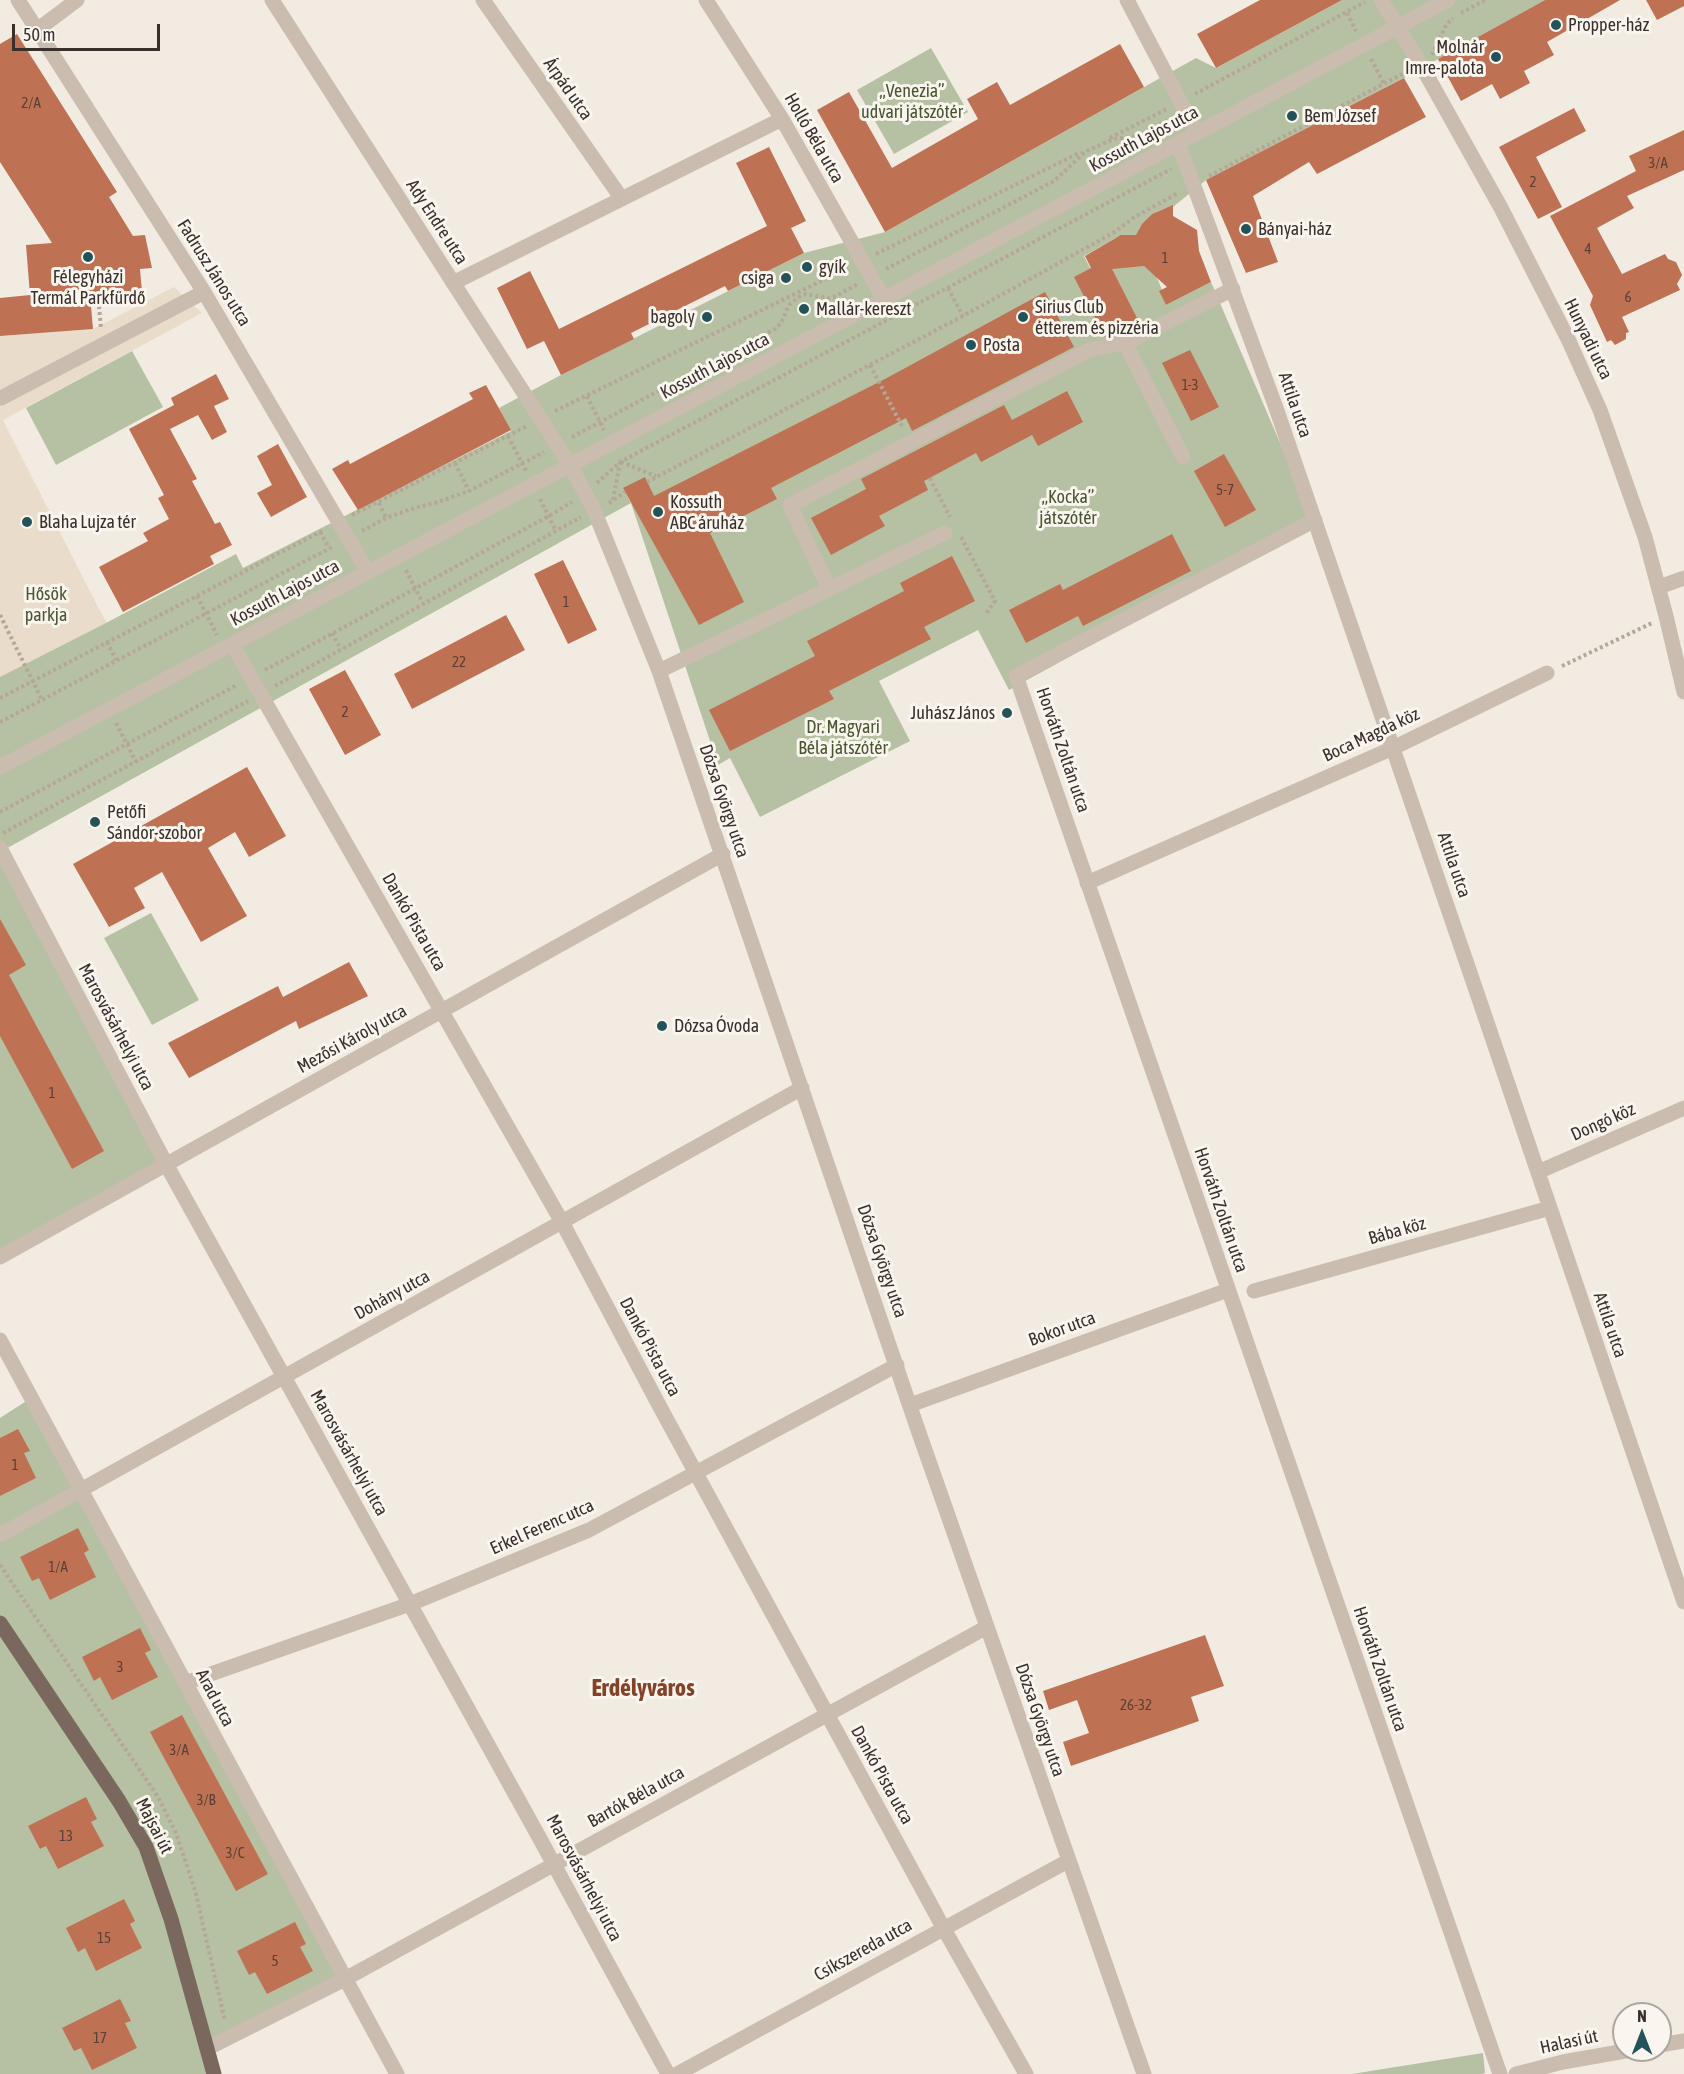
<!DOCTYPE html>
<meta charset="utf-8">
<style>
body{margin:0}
#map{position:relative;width:1684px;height:2074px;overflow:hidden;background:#f2ebe1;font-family:"Asap Condensed",sans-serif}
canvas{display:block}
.north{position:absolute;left:1612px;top:2002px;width:60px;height:60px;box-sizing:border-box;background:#faf5ee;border:2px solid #ada6a0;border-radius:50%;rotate:0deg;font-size:16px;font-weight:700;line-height:24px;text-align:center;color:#39302c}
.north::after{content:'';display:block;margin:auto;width:21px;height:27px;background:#235359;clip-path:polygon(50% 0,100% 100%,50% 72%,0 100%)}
.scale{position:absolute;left:12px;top:24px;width:148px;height:27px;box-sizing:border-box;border:3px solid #39302c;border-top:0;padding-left:8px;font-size:18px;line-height:21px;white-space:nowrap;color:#39302c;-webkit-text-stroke:4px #faf5ee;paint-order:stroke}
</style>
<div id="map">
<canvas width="1684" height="2074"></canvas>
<div class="north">N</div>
<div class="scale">50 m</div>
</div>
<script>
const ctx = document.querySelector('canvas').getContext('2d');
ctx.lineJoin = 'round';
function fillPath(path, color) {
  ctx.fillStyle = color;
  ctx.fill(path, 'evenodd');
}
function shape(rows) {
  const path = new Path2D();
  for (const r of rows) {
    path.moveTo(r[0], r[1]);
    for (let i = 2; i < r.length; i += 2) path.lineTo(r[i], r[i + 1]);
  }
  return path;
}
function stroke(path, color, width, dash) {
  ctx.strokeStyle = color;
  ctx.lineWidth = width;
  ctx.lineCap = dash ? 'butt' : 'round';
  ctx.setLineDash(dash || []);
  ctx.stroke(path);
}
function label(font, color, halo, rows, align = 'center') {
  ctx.font = font + ' "Asap Condensed",sans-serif';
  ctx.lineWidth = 6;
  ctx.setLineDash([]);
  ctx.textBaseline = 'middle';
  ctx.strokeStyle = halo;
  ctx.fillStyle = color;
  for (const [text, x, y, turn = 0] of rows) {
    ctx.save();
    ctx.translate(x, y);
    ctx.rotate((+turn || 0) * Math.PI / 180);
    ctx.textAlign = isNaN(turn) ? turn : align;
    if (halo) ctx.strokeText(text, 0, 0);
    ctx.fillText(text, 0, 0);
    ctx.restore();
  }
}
const green = shape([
 [1342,0,1545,0,1404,78,1206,180,1173,207,1166,208,1152,214,1139,229,1144,266,1156,275,1162,290,1160,292,1166,305,1211,282,1314,522,1009,690,978,630,879,681,910,741,760,817,730,758,718,765,631,503,2,851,166,1164,0,1256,0,422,106,623,236,554,243,568,511,431,499,408,561,375,804,253,885,232,1196,58,1216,68],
 [1118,237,1125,250,1090,268,1084,256],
 [623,488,653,496,631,503],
 [931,48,968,112,894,154,857,90],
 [132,351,163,407,56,465,26,408],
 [151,913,199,1000,152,1025,104,938],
 [31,1398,344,1979,208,2047,147,1846,0,1622,0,1418],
 [0,1625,145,1847,213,2074,0,2074],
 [1483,2053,1485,2073,1482,2074,1352,2074]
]);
const plaza = shape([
 [174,287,202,313,3,420,106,623,0,677,0,336,93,329]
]);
const building = shape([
 [1260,0,1342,0,1216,68,1197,34],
 [1545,0,1620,0,1547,42,1554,55,1524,71,1530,83,1500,99,1492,84,1461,101,1438,59],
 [1646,0,1684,0,1684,6,1657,20],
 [17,34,117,192,109,197,133,236,145,235,152,268,140,269,143,303,91,306,93,329,0,336,0,298,30,295,26,245,52,243,0,162,0,44],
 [1120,44,1144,87,885,232,817,110,849,92,892,168,978,119,967,99,997,82,1010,105],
 [1404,78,1426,117,1317,174,1309,162,1253,196,1278,262,1246,273,1206,180],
 [1574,108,1586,131,1536,157,1562,207,1538,219,1499,147],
 [1684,130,1684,170,1627,196,1634,208,1597,228,1622,274,1665,254,1668,259,1676,262,1682,275,1677,284,1680,290,1622,317,1629,332,1626,333,1626,339,1615,345,1611,340,1607,342,1590,305,1593,296,1550,216,1636,171,1629,156],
 [769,147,806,221,791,228,804,253,728,291,725,286,631,333,634,339,561,375,544,341,527,349,497,288,530,271,559,329,767,226,736,163],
 [1173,205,1173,216,1197,230,1199,251,1211,282,1166,305,1159,291,1167,287,1144,266,1112,269,1138,320,1105,337,1074,277,1091,268,1085,256,1121,235,1136,235,1142,224,1152,214],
 [1045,292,1074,347,912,431,906,418,771,488,777,499,710,533,744,602,699,625,623,488,645,477,654,496,885,379],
 [1190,350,1219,407,1191,421,1162,363],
 [216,374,229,399,214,406,227,432,212,440,198,415,170,429,197,479,192,481,215,524,220,522,232,545,210,556,214,564,123,612,99,567,148,541,143,533,169,519,158,498,164,495,129,429,174,405,171,398],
 [486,385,511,430,358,510,332,469,348,460,350,464,473,399,469,393],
 [1067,391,1083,422,1038,446,1032,435,981,462,976,453,924,481,928,490,879,516,885,526,831,555,811,518,866,489,861,479,1004,405,1012,420],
 [278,444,307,497,271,517,257,493,272,485,257,456],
 [1224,454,1256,510,1225,527,1194,471],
 [1172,534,1191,571,1083,626,1078,616,1026,643,1009,610,1060,584,1063,590],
 [952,556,975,601,924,627,931,639,829,691,834,699,730,751,709,710,815,656,807,641,904,591,900,583],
 [563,560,597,630,568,644,534,574],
 [506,615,525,650,412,709,394,674],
 [345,670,381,735,345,755,309,689],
 [247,767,286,836,249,857,235,832,208,848,247,916,201,942,162,872,134,888,145,908,109,927,73,864],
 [0,919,26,965,9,975,104,1151,72,1169,0,1036],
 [349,962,368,996,299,1029,296,1021,189,1078,168,1043,278,986,283,997],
 [18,1429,30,1451,24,1453,36,1478,0,1496,0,1438],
 [78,1528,89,1550,84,1553,96,1577,50,1600,39,1578,32,1581,20,1557],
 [140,1628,151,1650,145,1653,158,1677,112,1700,100,1677,94,1681,82,1657],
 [1205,1635,1224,1686,1191,1697,1199,1721,1071,1766,1063,1742,1089,1733,1077,1700,1049,1710,1043,1691],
 [182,1715,268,1874,236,1891,150,1732],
 [86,1797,97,1819,91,1822,104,1846,58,1869,46,1846,40,1849,28,1826],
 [124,1899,135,1921,130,1924,142,1948,96,1971,85,1948,78,1952,66,1928],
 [295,1922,306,1944,300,1947,313,1971,267,1994,255,1972,249,1975,237,1951],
 [120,1999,131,2021,125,2023,137,2048,92,2070,81,2048,74,2051,62,2028]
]);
const path = shape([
 [1347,13,1356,31],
 [1461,13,1485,0],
 [1432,55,1446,25,1453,18],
 [1371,59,1384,84],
 [1195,94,1365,2],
 [1110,138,1167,109],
 [1209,176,1406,72],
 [876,254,1081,152],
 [886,269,1054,181,1085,152,1113,139,1139,136,1170,119],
 [948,288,963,316],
 [99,306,101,329],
 [870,365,903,428],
 [587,396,604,430],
 [555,411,848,268],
 [508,436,526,471],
 [572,437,775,329,781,323,789,305,799,297,806,294,828,298,834,297,858,284],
 [621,462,656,476],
 [455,463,469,491],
 [930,478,950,517],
 [647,482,963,316,1113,233,1133,218,1178,193],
 [597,483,620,462,1171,169],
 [540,499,556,531],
 [613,500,620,463],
 [379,503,386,518],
 [609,503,625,492],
 [352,515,527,426],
 [362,531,386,518,411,509,438,502,469,491,544,452],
 [320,532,329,548],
 [961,537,995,601,985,615],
 [406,570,423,603],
 [197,596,217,635],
 [0,615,42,700],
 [332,633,341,649],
 [107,642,116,660],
 [1562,666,1652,623],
 [265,670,549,516,572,502],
 [275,686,581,517],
 [0,698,324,530],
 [0,722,334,546],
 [116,723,136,762],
 [0,812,237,685],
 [3,833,248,701],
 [0,1565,158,1797,176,1833,195,1890,225,2021]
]);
const minor = shape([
 [18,0,204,292,368,572],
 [272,0,570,465,594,510,659,671,918,1430,1144,2074],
 [483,0,622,199],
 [706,0,782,119,884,299],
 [1127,0,1197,133],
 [1381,0,1421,65,1501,208,1568,339,1600,410,1645,537,1666,616,1684,692],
 [37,30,77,0],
 [1178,143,1275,405,1478,996,1684,1602],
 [453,283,782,119],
 [1125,343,1183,457],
 [1,398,204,292],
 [1315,520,1016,676,1500,2074],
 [1659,587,1684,578],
 [829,589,790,505,1089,350,1125,343,1233,289],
 [232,644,562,1222,660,1407,944,1929,1026,2074],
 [659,671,945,533],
 [0,767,1448,0],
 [0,848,166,1164,539,1837,668,2074],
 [1087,883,1393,748,1547,673],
 [1538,1172,1684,1108],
 [0,1257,723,854],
 [1254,1291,1550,1208],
 [0,1340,397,2074],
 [910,1405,1228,1290],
 [0,1535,802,1088],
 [185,1683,410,1604,589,1530,897,1365],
 [1660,2045,1684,2041],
 [208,2048,345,1979,987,1627],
 [677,2074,1068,1861],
 [1516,2074,1563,2062,1631,2050]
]);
const major = shape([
 [0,1623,119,1801,146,1847,171,1919,214,2074]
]);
const markers = [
 [1556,25,6,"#235359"],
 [1496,57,6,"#235359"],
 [1292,116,6,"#235359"],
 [1246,229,6,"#235359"],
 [88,257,6,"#235359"],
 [807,267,6,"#235359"],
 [786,278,6,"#235359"],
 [804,309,6,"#235359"],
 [707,317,6,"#235359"],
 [1023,317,6,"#235359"],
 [971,345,6,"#235359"],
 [658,512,6,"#235359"],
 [27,522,6,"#235359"],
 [1007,713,6,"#235359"],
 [95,822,6,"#235359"],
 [662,1026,6,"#235359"]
];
const numberNames = [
 ["2/A",31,103],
 ["3/A",1658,163],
 ["2",1533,182],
 ["4",1588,249],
 ["1",1165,258],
 ["6",1628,297],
 ["1-3",1190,385],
 ["5-7",1225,490],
 ["1",566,602],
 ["22",459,662],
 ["2",345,712],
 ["1",52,1093],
 ["1",15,1465],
 ["1/A",58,1567],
 ["3",120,1667],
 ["26-32",1136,1705],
 ["3/A",179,1750],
 ["3/B",206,1800],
 ["13",66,1836],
 ["3/C",235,1853],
 ["15",104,1938],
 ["5",275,1961],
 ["17",100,2038]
];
const poiNames = [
 ["Propper-ház",1568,25],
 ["Molnár",1484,47,"right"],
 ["Imre-palota",1484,68,"right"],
 ["Bem József",1304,116],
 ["Bányai-ház",1258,229],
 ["gyík",819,267],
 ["Félegyházi",88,277,"center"],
 ["Termál Parkfürdő",88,298,"center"],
 ["csiga",774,278,"right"],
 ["Sirius Club",1035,307],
 ["étterem és pizzéria",1035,328],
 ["Mallár-kereszt",816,309],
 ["bagoly",695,317,"right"],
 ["Posta",983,345],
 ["Kossuth",670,502],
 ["ABC áruház",670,523],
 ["Blaha Lujza tér",39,522],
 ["Juhász János",995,713,"right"],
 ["Petőfi",107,812],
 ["Sándor-szobor",107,833],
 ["Dózsa Óvoda",674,1026]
];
const streetNames = [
 ["Árpád utca",568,89,55],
 ["Holló Béla utca",814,138,60],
 ["Kossuth Lajos utca",1144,139,-28],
 ["Ady Endre utca",437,222,57],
 ["Fadrusz János utca",214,273,58],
 ["Hunyadi utca",1588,339,64],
 ["Kossuth Lajos utca",715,366,-28],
 ["Attila utca",1295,405,71],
 ["Kossuth Lajos utca",285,593,-28],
 ["Boca Magda köz",1371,735,-25],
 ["Horváth Zoltán utca",1063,750,71],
 ["Dózsa György utca",724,801,71],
 ["Attila utca",1454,865,71],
 ["Dankó Pista utca",414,922,60],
 ["Marosvásárhelyi utca",116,1027,62],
 ["Mezősi Károly utca",352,1039,-29],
 ["Dongó köz",1603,1122,-24],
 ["Horváth Zoltán utca",1221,1210,71],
 ["Bába köz",1397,1231,-16],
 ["Dózsa György utca",882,1261,71],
 ["Dohány utca",392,1295,-29],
 ["Attila utca",1610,1325,71],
 ["Bokor utca",1062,1329,-20],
 ["Dankó Pista utca",650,1347,62],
 ["Marosvásárhelyi utca",349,1453,61],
 ["Erkel Ferenc utca",542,1527,-24],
 ["Horváth Zoltán utca",1380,1669,71],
 ["Arad utca",215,1698,62],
 ["Dózsa György utca",1040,1720,71],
 ["Dankó Pista utca",882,1775,61],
 ["Bartók Béla utca",636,1797,-29],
 ["Majsai út",154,1826,63],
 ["Marosvásárhelyi utca",584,1878,62],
 ["Csíkszereda utca",863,1950,-29],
 ["Halasi út",1569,2042,-12]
];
const parkNames = [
 ["„Venezia”",912,91],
 ["udvari játszótér",912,112],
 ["„Kocka”",1068,497],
 ["játszótér",1068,518],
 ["Hősök",46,594],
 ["parkja",46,615],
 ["Dr. Magyari",843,727],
 ["Béla játszótér",843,748]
];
const districtNames = [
 ["Erdélyváros",643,1688]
];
fillPath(green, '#b5c1a2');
fillPath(plaza, '#e9dcca');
fillPath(building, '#bf7153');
stroke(path, '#b6a698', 4, [3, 3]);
stroke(minor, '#cabcae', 15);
stroke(major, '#7a685e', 15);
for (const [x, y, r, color] of markers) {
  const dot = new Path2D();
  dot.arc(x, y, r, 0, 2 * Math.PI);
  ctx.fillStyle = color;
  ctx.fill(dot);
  stroke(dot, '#faf5ee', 2);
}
label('15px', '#5a4036', null, numberNames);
label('18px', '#39302c', '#faf5ee', poiNames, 'left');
label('18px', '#39302c', '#faf5ee', streetNames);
label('18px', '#475631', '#faf5ee', parkNames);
label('bold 24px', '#844229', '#faf5ee', districtNames);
</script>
